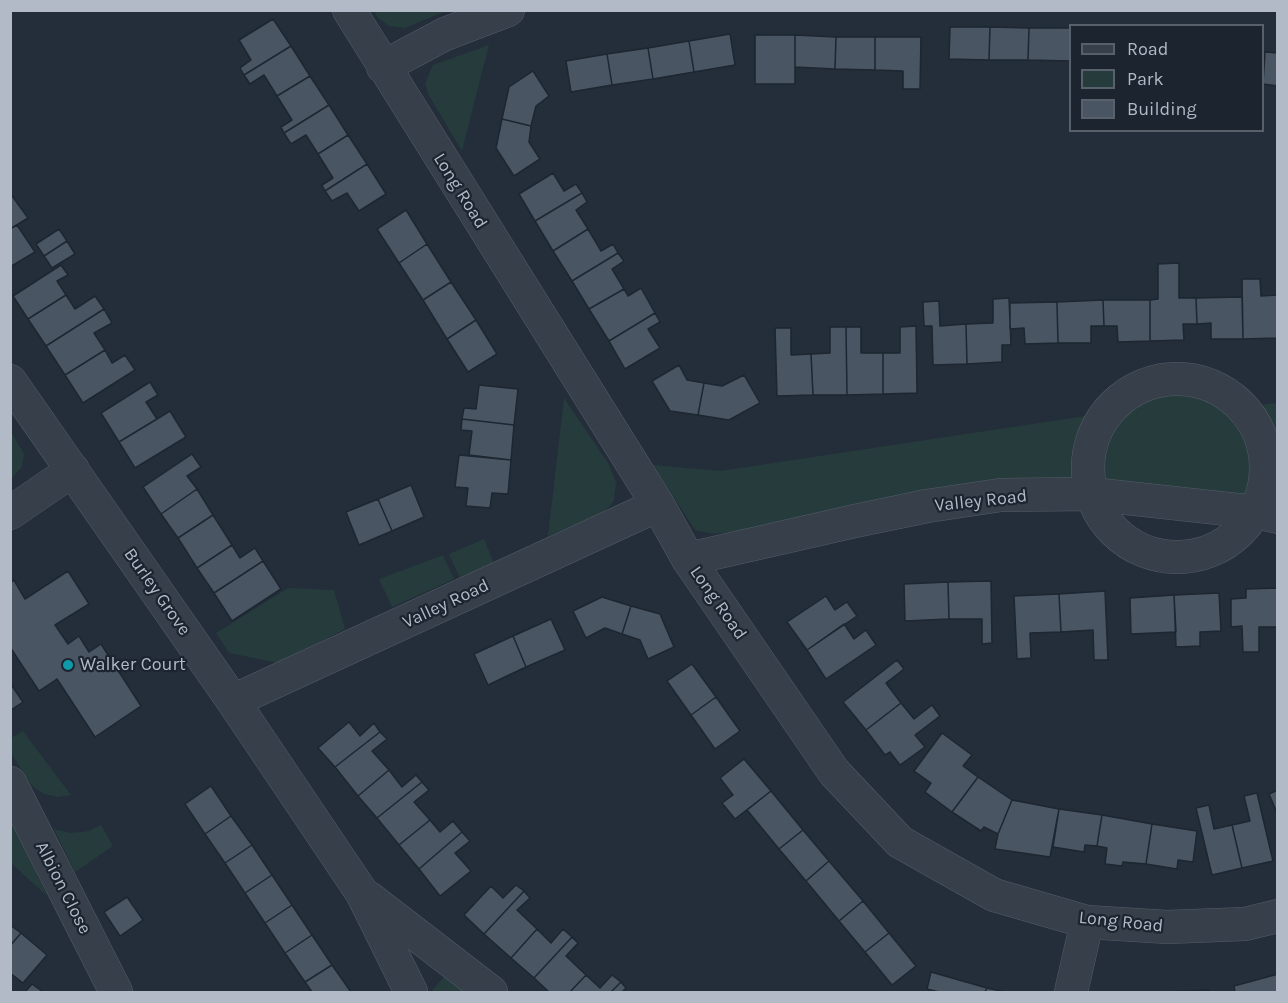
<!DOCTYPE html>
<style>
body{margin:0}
#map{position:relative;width:1288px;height:1003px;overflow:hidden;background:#232e3a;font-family:Karla,sans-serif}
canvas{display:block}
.frame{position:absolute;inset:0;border:12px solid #b1bac6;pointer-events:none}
.legend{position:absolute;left:1069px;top:24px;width:195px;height:108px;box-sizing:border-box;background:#1c242f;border:2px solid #58606b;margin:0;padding:8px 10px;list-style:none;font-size:18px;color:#b1bac6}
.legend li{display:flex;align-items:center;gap:12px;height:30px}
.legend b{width:30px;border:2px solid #58606b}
</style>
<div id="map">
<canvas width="1288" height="1003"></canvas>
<div class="frame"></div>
<ul class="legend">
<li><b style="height:8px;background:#363f4a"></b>Road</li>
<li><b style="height:16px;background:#263b3c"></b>Park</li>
<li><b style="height:16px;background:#495563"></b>Building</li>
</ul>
</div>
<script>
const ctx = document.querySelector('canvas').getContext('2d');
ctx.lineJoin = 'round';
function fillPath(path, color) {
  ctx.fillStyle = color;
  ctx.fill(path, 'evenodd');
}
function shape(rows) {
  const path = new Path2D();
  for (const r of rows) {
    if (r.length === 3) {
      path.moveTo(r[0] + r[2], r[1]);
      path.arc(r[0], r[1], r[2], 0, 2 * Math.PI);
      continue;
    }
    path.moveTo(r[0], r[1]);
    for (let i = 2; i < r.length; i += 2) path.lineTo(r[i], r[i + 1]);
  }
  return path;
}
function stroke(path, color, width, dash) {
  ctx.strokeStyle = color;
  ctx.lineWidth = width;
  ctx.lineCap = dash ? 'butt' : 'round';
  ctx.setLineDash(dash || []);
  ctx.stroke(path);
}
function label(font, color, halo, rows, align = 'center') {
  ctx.font = font + ' Karla,sans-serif';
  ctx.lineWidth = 4.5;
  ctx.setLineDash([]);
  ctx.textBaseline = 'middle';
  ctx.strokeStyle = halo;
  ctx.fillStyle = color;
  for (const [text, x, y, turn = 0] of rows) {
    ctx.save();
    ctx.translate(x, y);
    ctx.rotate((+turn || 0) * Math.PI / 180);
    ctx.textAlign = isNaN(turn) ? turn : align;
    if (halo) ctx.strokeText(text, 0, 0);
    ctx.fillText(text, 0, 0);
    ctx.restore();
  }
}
const green = shape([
 [374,11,446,11,405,28,389,26,378,18],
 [489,45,462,151,428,94,425,83,433,65],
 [1183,391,1208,398,1226,409,1277,403,1277,505,1146,486,714,534,695,530,653,465,720,471,1092,415],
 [564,398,608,463,616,482,614,500,609,507,598,515,548,536],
 [11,432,24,454,22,467,11,479],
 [484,539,494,563,460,578,449,554],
 [443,555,454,579,392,607,379,579],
 [288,588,334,590,345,629,279,663,229,653,216,633],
 [23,731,71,795,58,797,44,794,31,785,11,753,11,738],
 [11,818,47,896,11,863],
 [101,825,113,846,75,872,54,829,71,833,89,831],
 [446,974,470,992,431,992]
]);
const building = shape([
 [273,19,291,46,244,75,240,68,251,60,239,40,273,19],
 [950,27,990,27,989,60,949,59,950,27],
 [990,27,1029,28,1028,60,989,60,990,27],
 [1029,28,1070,28,1070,61,1028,60,1029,28],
 [730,34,735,65,694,72,689,41,730,34],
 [755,35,795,35,795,84,755,84,755,35],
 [795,35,836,37,835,69,795,67,795,35],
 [836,37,875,37,875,70,835,69,836,37],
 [875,37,921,37,920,89,903,89,903,71,875,70,875,37],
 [689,41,694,72,653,79,648,48,689,41],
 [291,46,310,76,277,96,264,75,250,84,244,75,291,46],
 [648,48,653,79,612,85,607,54,648,48],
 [1262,52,1265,52,1263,84,1262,84,1262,52],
 [1265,52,1278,53,1278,86,1263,84,1265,52],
 [607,54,612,85,571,92,566,61,607,54],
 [533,71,549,96,536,106,531,126,502,119,509,87,533,71],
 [310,76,329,105,284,133,281,127,292,120,277,96,310,76],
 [329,105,348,135,318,154,306,135,291,144,284,133,329,105],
 [502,119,531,126,529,142,540,159,514,176,496,148,502,119],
 [348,135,367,164,325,191,322,185,333,178,318,154,348,135],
 [367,164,386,194,359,211,347,193,332,201,325,191,367,164],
 [553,173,564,191,576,184,582,193,535,221,519,194,553,173],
 [10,193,28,218,10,229,10,193],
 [582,193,587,202,576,210,588,229,553,251,535,221,582,193],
 [406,210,427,244,399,263,377,229,406,210],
 [17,225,35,252,10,267,10,229,17,225],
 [59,229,67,241,44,256,36,244,59,229],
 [588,229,601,251,613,244,618,253,572,281,553,251,588,229],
 [67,241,75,254,52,268,44,256,67,241],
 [427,244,451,282,423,300,399,263,427,244],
 [618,253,624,261,612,269,624,289,589,309,572,281,618,253],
 [1179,263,1179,298,1196,298,1197,324,1183,324,1184,340,1150,341,1150,300,1158,299,1158,264,1179,263],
 [61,265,68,275,57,281,66,295,28,319,13,296,61,265],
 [1242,279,1260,279,1261,296,1278,295,1277,338,1243,339,1242,279],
 [451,282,476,320,447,339,423,300,451,282],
 [641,288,655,313,609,341,589,309,624,289,628,296,641,288],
 [66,295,75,309,95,296,104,309,46,346,28,319,66,295],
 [1242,297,1243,339,1211,339,1211,323,1197,324,1196,298,1242,297],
 [1009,298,1011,345,1002,345,1002,362,967,364,966,324,993,323,993,299,1009,298],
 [1103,300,1104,326,1091,326,1091,343,1058,343,1057,302,1103,300],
 [1103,300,1150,300,1150,341,1118,342,1117,326,1104,326,1103,300],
 [939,301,940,326,966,324,967,364,933,365,932,326,924,326,923,302,939,301],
 [1057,302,1058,343,1025,344,1024,328,1010,329,1010,303,1057,302],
 [104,309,112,323,94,333,105,350,65,375,46,346,104,309],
 [655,313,660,322,648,329,660,348,625,369,609,341,655,313],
 [476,320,497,354,468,372,447,339,476,320],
 [916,326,917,393,883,394,883,353,900,353,900,327,916,326],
 [830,327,846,327,847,395,813,395,811,354,830,353,830,327],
 [846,327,861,327,861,353,883,353,883,394,847,395,846,327],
 [775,328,791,328,791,355,811,354,813,395,777,396,775,328],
 [105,350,112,363,125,355,135,370,83,403,65,375,105,350],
 [679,365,687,380,704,383,698,415,670,411,652,381,679,365],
 [744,375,760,403,729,420,698,415,704,383,722,386,744,375],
 [150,382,158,395,146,402,157,419,119,442,101,413,150,382],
 [479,385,518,389,514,425,462,419,464,408,476,409,479,385],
 [170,411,186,437,135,468,119,442,170,411],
 [462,419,514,425,511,460,469,455,472,431,461,430,462,419],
 [192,454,201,467,187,476,197,489,161,514,143,487,192,454],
 [459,455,511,460,508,494,492,493,490,508,466,506,468,488,455,487,459,455],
 [411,485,424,517,392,531,378,499,411,485],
 [197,489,213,515,178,538,161,514,197,489],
 [378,499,392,531,359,545,346,512,378,499],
 [213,515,232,545,197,568,178,538,213,515],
 [232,545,240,558,255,548,263,561,214,593,197,568,232,545],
 [263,561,281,589,232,621,214,593,263,561],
 [68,571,89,604,55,625,68,644,79,636,89,652,101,644,141,706,95,737,57,679,39,691,10,647,10,583,14,580,25,599,68,571],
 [991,581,992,643,982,644,982,619,949,619,948,582,991,581],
 [948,582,949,619,905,621,904,584,948,582],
 [1278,588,1278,627,1259,627,1259,652,1243,652,1242,626,1231,627,1231,599,1246,598,1246,589,1278,588],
 [1105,591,1108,660,1094,660,1093,630,1061,632,1059,594,1105,591],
 [1219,593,1221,631,1200,632,1200,646,1176,647,1174,595,1219,593],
 [1059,594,1061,632,1030,633,1031,658,1017,659,1014,596,1059,594],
 [1174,595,1176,632,1131,634,1130,598,1174,595],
 [826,596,835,610,847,602,857,616,807,650,787,622,826,596],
 [602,597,631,606,622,634,605,628,586,638,573,611,602,597],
 [631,606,660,614,674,647,648,659,640,640,622,634,631,606],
 [551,619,565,650,526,667,513,636,551,619],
 [844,624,854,639,866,630,876,645,826,679,807,650,844,624],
 [513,636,526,667,488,685,474,654,513,636],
 [897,660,904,669,886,683,901,703,866,730,843,702,897,660],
 [692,664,716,697,691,715,667,681,692,664],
 [10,683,23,702,11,710,10,709,10,683],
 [716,697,740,731,715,749,691,715,716,697],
 [901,703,914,719,932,705,940,716,915,735,925,747,900,765,890,752,885,755,866,730,901,703],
 [349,722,360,736,374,723,380,732,335,767,318,748,349,722],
 [380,732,387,739,372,751,389,770,358,796,335,767,380,732],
 [942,733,972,755,963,766,978,777,952,812,925,792,931,783,914,771,942,733],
 [744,759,771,791,735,819,722,803,733,795,720,778,744,759],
 [389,770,402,787,416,775,422,782,377,818,358,796,389,770],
 [978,777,1012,800,998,834,984,827,981,831,952,812,978,777],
 [422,782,429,790,414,802,430,820,399,845,377,818,422,782],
 [211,786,231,816,205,834,185,804,211,786],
 [1278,790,1278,815,1269,794,1278,790],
 [771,791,803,830,779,849,747,810,771,791],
 [1257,793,1273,861,1242,868,1232,825,1250,821,1244,796,1257,793],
 [1012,800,1059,809,1050,857,995,849,998,834,1012,800],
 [1209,805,1214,829,1232,825,1242,868,1212,875,1196,808,1209,805],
 [1059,809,1102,815,1097,846,1085,845,1084,852,1053,847,1059,809],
 [1102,815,1152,824,1146,864,1123,862,1122,866,1105,864,1107,848,1097,846,1102,815],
 [231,816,252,845,225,863,205,834,231,816],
 [430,820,440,832,453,821,462,832,419,869,399,845,430,820],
 [1152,824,1197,831,1193,862,1178,860,1177,869,1146,864,1152,824],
 [803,830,829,861,806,881,779,849,803,830],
 [462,832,470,841,455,853,471,871,440,896,419,869,462,832],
 [252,845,272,875,245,893,225,863,252,845],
 [829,861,863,901,839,921,806,881,829,861],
 [272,875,292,905,265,923,245,893,272,875],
 [516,885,524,891,484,934,464,915,491,886,503,898,516,885],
 [524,891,530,898,517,910,537,929,511,958,484,934,524,891],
 [127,897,143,920,120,936,104,912,127,897],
 [863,901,889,933,865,952,839,921,863,901],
 [292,905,312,935,285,953,265,923,292,905],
 [10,925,21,933,10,946,10,925],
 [537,929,551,943,563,929,572,937,534,978,511,958,537,929],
 [21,933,47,955,23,983,10,973,10,946,21,933],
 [889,933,916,966,892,985,865,952,889,933],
 [312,935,332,965,305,982,285,953,312,935],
 [572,937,578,943,566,956,586,975,570,992,549,992,534,978,572,937],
 [332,965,351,992,312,992,305,982,332,965],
 [931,972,987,988,985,992,939,992,927,989,931,972],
 [1278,974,1278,992,1235,992,1234,986,1278,974],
 [586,975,600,988,612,975,621,982,611,992,570,992,586,975],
 [621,982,626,988,622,992,611,992,621,982],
 [32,984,43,992,25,992,32,984],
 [987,988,1005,992,985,992,987,988],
 [1209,990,1209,992,1164,992,1209,990]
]);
const minor = shape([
 [349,10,658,505,688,559,834,772,900,842,994,895,1087,922,1167,927,1245,924,1278,916],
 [383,67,445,34,508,10],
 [1177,468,89],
 [10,381,233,701,362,893,411,992],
 [10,513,73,470],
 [688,559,855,521,927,506,1001,495,1090,494,1255,512,1278,517],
 [233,701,658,505],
 [10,783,116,992],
 [369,898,491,992],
 [1071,992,1087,922]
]);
const markers = [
 [68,665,6,"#0f9aa8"]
];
const streetNames = [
 ["Long Road",460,191,58],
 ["Valley Road",981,501,-6],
 ["Burley Grove",157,592,55],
 ["Long Road",718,603,55],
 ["Valley Road",446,604,-25],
 ["Albion Close",63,888,63],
 ["Long Road",1121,922,6]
];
const poiNames = [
 ["Walker Court",80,665]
];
fillPath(green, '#263b3c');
fillPath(building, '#495563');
stroke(building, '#1d2631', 1.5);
stroke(minor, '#545d68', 34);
stroke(minor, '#363f4a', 33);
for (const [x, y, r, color] of markers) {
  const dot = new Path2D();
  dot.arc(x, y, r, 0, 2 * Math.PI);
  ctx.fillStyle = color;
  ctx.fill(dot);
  stroke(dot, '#1c242f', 2);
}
label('18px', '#b1bac6', '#1c242f', streetNames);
label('18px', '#b1bac6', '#1c242f', poiNames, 'left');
</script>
